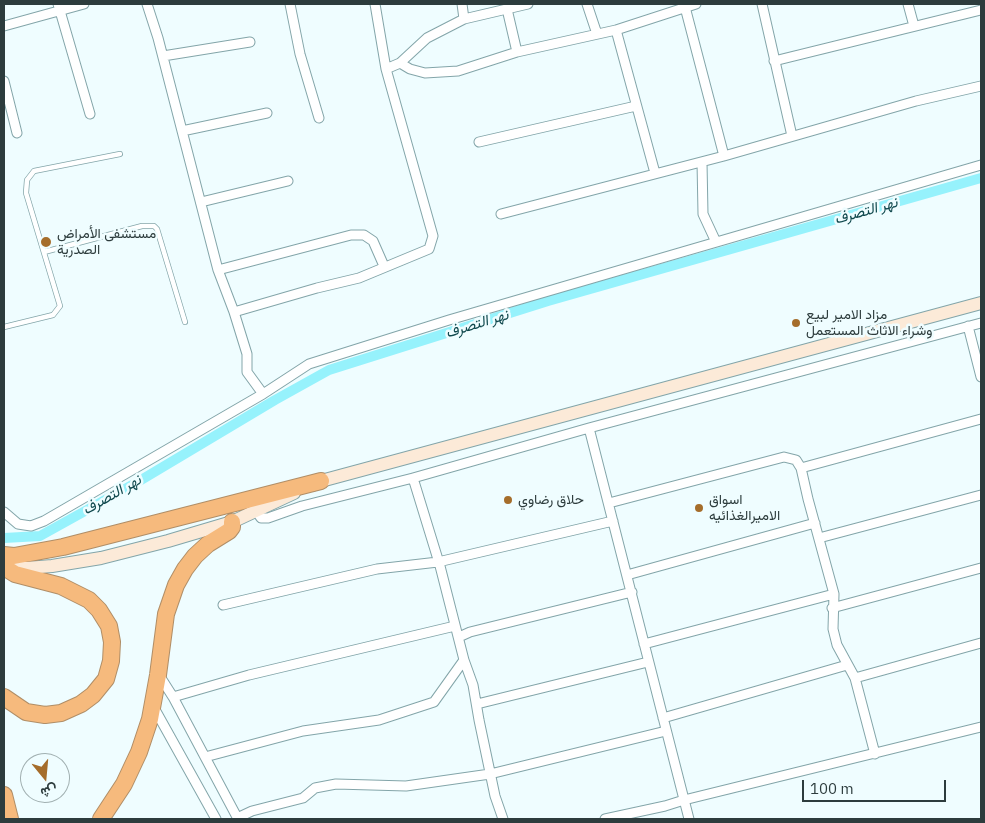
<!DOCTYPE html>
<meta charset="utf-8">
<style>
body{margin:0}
#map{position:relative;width:985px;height:823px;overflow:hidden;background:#effdff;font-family:"IBM Plex Sans",Vazirmatn,sans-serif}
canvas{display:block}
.frame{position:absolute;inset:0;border:5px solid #2d3c3d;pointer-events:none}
.north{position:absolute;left:20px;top:753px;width:50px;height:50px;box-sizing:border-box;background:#effdff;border:1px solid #a1b0b1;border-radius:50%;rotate:163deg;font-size:14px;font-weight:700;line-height:20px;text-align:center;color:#2d3c3d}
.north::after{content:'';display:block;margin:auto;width:18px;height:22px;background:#a56d2b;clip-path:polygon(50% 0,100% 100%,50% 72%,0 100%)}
.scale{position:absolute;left:802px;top:780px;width:144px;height:22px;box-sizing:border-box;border:2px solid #2d3c3d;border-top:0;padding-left:6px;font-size:15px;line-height:18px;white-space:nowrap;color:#2d3c3d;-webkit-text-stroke:4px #effdff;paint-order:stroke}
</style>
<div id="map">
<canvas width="985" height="823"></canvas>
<div class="frame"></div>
<div class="north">ش</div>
<div class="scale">100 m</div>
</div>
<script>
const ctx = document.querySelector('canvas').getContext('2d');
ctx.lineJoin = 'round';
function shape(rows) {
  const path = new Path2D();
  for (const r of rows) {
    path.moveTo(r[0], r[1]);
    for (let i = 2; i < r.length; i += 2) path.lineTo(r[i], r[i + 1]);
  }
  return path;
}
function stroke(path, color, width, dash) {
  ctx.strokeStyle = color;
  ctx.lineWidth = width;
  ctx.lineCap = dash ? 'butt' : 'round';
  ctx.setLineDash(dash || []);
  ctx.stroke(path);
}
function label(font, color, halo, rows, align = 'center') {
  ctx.font = font + ' "IBM Plex Sans",Vazirmatn,sans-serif';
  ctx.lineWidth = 5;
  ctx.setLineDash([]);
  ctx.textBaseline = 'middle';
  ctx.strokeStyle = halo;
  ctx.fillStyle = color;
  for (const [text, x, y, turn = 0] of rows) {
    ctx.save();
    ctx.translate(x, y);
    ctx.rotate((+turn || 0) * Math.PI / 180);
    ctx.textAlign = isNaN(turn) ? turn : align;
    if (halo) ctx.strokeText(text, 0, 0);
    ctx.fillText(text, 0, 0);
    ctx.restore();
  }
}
const canal = shape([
 [4,538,40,536,141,480,275,400,329,370,548,301,981,178]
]);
const lane = shape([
 [44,252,142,226,154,226,157,229,185,322],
 [4,327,53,315,60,306,26,193,27,180,34,171,120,154]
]);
const street = shape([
 [58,4,90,114],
 [290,4,300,54,319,118],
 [375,4,386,69,400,63,427,38,464,19,528,4],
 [462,4,464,19],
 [587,4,597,34],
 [762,4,792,136],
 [908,4,914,26],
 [685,7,724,156],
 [507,9,517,52],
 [4,26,84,4],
 [616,30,655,173],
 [163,56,250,42],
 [774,61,981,10],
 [400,63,410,69,425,73,458,71,517,52,616,30,696,4],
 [4,81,17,133],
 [182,131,267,113],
 [479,142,636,106],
 [702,162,703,214,716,242],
 [201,202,288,181],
 [501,214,724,156,916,101,981,86],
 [218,270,351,235,364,235,373,241,384,266],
 [234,312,317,288,359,278,429,249,433,236,386,69],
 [968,326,981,377],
 [263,394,309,364,449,320,981,165],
 [589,428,689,819],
 [801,468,981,419],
 [413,478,440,566,464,660,473,685,479,720,495,796,503,819],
 [609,503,784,457,796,460,801,468,808,499,834,594,833,629,837,645,855,678,875,754],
 [256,511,261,518,268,518,302,506,413,478,589,428,981,323],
 [4,512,18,524,31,526,44,521,263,394,247,372,247,354,234,312,218,270,158,38,147,4],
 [819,538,981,495],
 [627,575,815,523],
 [223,605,377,569,438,562,613,521],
 [832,608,981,568],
 [459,637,470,632,632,592],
 [644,644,834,594],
 [159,675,173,697,238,819],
 [855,678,981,643],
 [173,697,249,675,455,626],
 [477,704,648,662],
 [153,706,216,819],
 [663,718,847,665],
 [205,757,303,731,379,720,434,702,464,660],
 [237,818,252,811,303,798,315,788,336,784,406,786,490,774,666,731],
 [605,819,665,806,684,800,981,727]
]);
const secondary = shape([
 [312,485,321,481,981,303],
 [4,566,27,568,52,566,101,558,168,541,232,522,294,493]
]);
const highway = shape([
 [4,555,14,556,63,547,321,481],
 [4,567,15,574,61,586,89,600,99,610,109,626,112,642,111,661,106,679,93,695,81,704,61,713,45,715,26,712,4,697],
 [4,795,10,819],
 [101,819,124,784,139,752,150,719,158,675,166,614,176,585,185,569,195,556,208,544,229,531,232,527,232,522]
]);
const markers = [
 [46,242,6,"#a56d2b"],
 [796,323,5,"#a56d2b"],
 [508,500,5,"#a56d2b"],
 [699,508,5,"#a56d2b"]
];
const poiNames = [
 ["مستشفى الأمراض",57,234],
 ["الصدرية",57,250],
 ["مزاد الامير لبيع",806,315],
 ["وشراء الاثاث المستعمل",806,331],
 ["حلاق رضاوي",518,500],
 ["اسواق",709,500],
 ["الاميرالغذائيه",709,516]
];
const waterNames = [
 ["نهر التصرف",866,211,-16],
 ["نهر التصرف",477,324,-17],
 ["نهر التصرف",112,495,-30]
];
stroke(canal, '#96f2fc', 10);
stroke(lane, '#83a5a9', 6);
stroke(street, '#83a5a9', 11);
stroke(secondary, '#83a5a9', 14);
stroke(highway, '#b08e67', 18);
stroke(lane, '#fff', 4.5);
stroke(street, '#fff', 9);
stroke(secondary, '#fcead8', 12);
stroke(highway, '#f6ba7d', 16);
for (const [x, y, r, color] of markers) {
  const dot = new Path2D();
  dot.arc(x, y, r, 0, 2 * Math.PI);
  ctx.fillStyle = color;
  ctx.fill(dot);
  stroke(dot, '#effdff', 2);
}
label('14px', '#2d3c3d', '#effdff', poiNames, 'left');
label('italic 15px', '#0f484d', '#effdff', waterNames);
</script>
